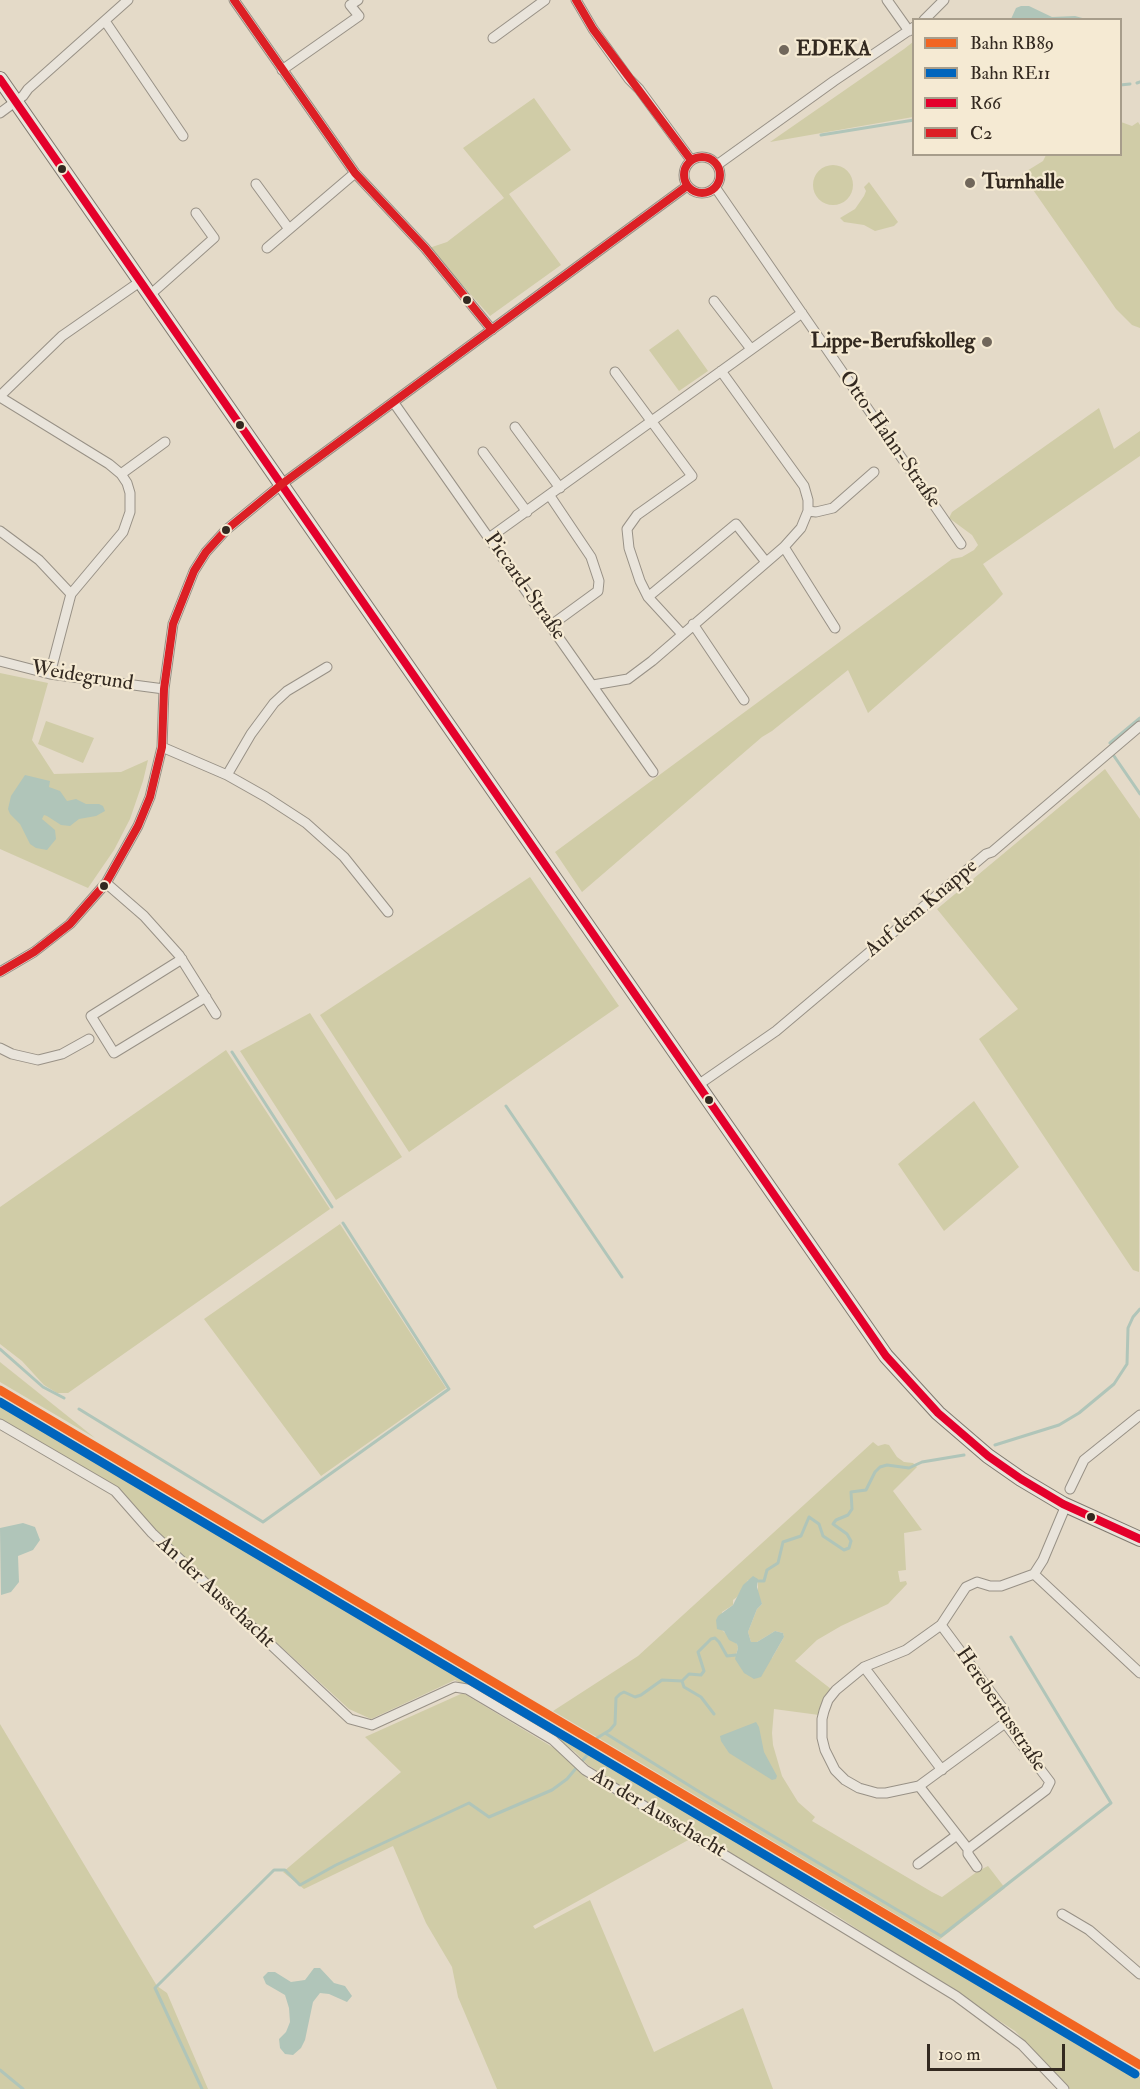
<!DOCTYPE html>
<meta charset="utf-8">
<style>
body{margin:0}
#map{position:relative;width:1140px;height:2089px;overflow:hidden;background:#e4dac8;font-family:"IM FELL Double Pica",serif}
canvas{display:block}
.legend{position:absolute;left:912px;top:18px;width:210px;height:138px;box-sizing:border-box;background:#f5ead3;border:2px solid #a79d8b;margin:0;padding:8px 10px;list-style:none;font-size:18px;color:#332920}
.legend li{display:flex;align-items:center;gap:12px;height:30px}
.legend b{width:30px;border:2px solid #a79d8b}
.scale{position:absolute;left:927px;top:2044px;width:138px;height:27px;box-sizing:border-box;border:3px solid #332920;border-top:0;padding-left:8px;font-size:18px;line-height:21px;white-space:nowrap;color:#332920;-webkit-text-stroke:4px #f5ead3;paint-order:stroke}
</style>
<div id="map">
<canvas width="1140" height="2089"></canvas>
<ul class="legend">
<li><b style="height:8px;background:#f26522"></b>Bahn RB89</li>
<li><b style="height:8px;background:#0065bd"></b>Bahn RE11</li>
<li><b style="height:8px;background:#e4002b"></b>R66</li>
<li><b style="height:8px;background:#dc1f25"></b>C2</li>
</ul>
<div class="scale">100 m</div>
</div>
<script>
const ctx = document.querySelector('canvas').getContext('2d');
ctx.lineJoin = 'round';
function fillPath(path, color) {
  ctx.fillStyle = color;
  ctx.fill(path, 'evenodd');
}
function shape(rows) {
  const path = new Path2D();
  for (const r of rows) {
    if (r.length === 3) {
      path.moveTo(r[0] + r[2], r[1]);
      path.arc(r[0], r[1], r[2], 0, 2 * Math.PI);
      continue;
    }
    path.moveTo(r[0], r[1]);
    for (let i = 2; i < r.length; i += 2) path.lineTo(r[i], r[i + 1]);
  }
  return path;
}
function stroke(path, color, width, dash) {
  ctx.strokeStyle = color;
  ctx.lineWidth = width;
  ctx.lineCap = dash ? 'butt' : 'round';
  ctx.setLineDash(dash || []);
  ctx.stroke(path);
}
function label(font, color, halo, rows, align = 'center') {
  ctx.font = font + ' "IM FELL Double Pica",serif';
  ctx.lineWidth = 4.5;
  ctx.setLineDash([]);
  ctx.textBaseline = 'middle';
  ctx.strokeStyle = halo;
  ctx.fillStyle = color;
  for (const [text, x, y, turn = 0] of rows) {
    ctx.save();
    ctx.translate(x, y);
    ctx.rotate((+turn || 0) * Math.PI / 180);
    ctx.textAlign = isNaN(turn) ? turn : align;
    if (halo) ctx.strokeText(text, 0, 0);
    ctx.fillText(text, 0, 0);
    ctx.restore();
  }
}
const green = shape([
 [913,42,913,117,770,142,904,49],
 [534,98,571,150,509,194,561,265,490,316,429,248,447,242,504,198,463,148],
 [1121,122,1132,126,1138,122,1140,125,1140,328,1132,325,1116,309,1022,174,1043,161,1046,155,1120,154],
 [833,185,20],
 [869,182,898,222,894,226,875,231,864,225,844,222,840,218,855,209,864,196,866,191,864,187],
 [678,329,708,371,679,391,649,350],
 [1099,408,1114,449,1140,431,1140,456,983,564,1003,594,994,603,868,713,848,670,772,731,762,737,582,892,555,852,952,559,962,557,974,550,978,545,972,535,949,518,952,512],
 [0,673,48,683,32,740,54,774,121,772,148,760,143,781,130,819,114,850,88,888,0,849],
 [46,721,94,738,83,763,38,744],
 [1105,769,1140,819,1139,1272,1133,1270,979,1039,1018,1009,937,909],
 [530,877,619,1006,409,1152,320,1015],
 [310,1013,402,1157,336,1200,240,1051],
 [226,1050,330,1209,68,1393,57,1393,44,1385,22,1361,0,1344,0,1207],
 [974,1101,1019,1167,944,1231,898,1164],
 [340,1224,446,1388,321,1476,204,1319],
 [0,1362,95,1438,0,1382],
 [0,1402,1140,2077,1140,2089,1070,2089,1015,2031,981,2009,834,1914,686,1827,588,1765,575,1752,554,1737,455,1680,371,1719,349,1709,155,1531,118,1488,0,1419],
 [873,1442,878,1446,885,1444,889,1445,897,1457,904,1462,913,1463,917,1467,893,1491,922,1530,904,1533,906,1570,898,1571,900,1582,906,1581,907,1584,888,1604,841,1626,817,1640,795,1661,831,1689,819,1715,774,1709,772,1733,773,1745,782,1776,798,1802,815,1817,812,1821,932,1892,942,1897,978,1871,988,1866,1005,1888,939,1940,553,1711,638,1656],
 [748,1580,758,1581,758,1595,762,1604,757,1609,748,1632,751,1642,757,1642,775,1631,783,1633,784,1637,772,1658,736,1655,738,1648,737,1644,721,1629,722,1612,733,1605,733,1600,737,1597],
 [463,1693,572,1759,586,1778,690,1839,533,1926,535,1929,590,1900,654,2052,743,2008,773,2089,497,2089,458,1997,452,1967,426,1923,393,1846,304,1889,283,1872,401,1772,365,1737],
 [0,1724,157,1986,167,1993,208,2089,0,2089]
]);
const water = shape([
 [1021,6,1029,6,1052,17,1075,16,1086,19,1011,19,1016,8],
 [25,775,50,781,49,787,60,791,67,801,76,799,86,804,99,804,103,806,105,811,96,816,79,819,70,826,61,825,47,816,44,815,42,819,55,830,56,839,47,850,36,848,30,844,20,824,10,814,8,809,11,796],
 [23,1523,35,1527,40,1540,33,1550,18,1556,19,1582,11,1592,1,1595,0,1528],
 [753,1576,758,1579,757,1587,762,1604,757,1609,748,1632,751,1642,757,1642,775,1631,783,1633,784,1637,761,1677,754,1679,744,1673,735,1659,738,1648,737,1644,729,1640,724,1631,717,1629,716,1620,718,1616,733,1605,743,1585],
 [756,1722,759,1727,764,1752,777,1776,776,1779,772,1780,729,1753,721,1741,720,1736],
 [314,1968,320,1968,334,1983,345,1986,352,1996,347,2002,329,1994,320,1993,313,2002,305,2040,301,2048,293,2055,285,2054,280,2048,279,2039,286,2032,290,2022,289,2008,285,1995,266,1984,263,1977,268,1972,275,1972,291,1982,305,1980]
]);
const stream = shape([
 [1137,83,1140,82],
 [1120,85,1130,84],
 [821,135,914,120],
 [1110,743,1140,718],
 [1114,756,1140,794],
 [232,1052,332,1207],
 [506,1106,622,1277],
 [0,1349,43,1387,64,1398],
 [79,1409,263,1522,449,1389,343,1223],
 [995,1445,1059,1425,1079,1413,1114,1384,1127,1364,1128,1328,1133,1317,1140,1309],
 [758,1581,764,1581,767,1570,778,1563,783,1542,801,1536,809,1517,819,1524,823,1536,844,1550,849,1548,851,1541,847,1534,833,1524,836,1520,848,1515,852,1509,851,1492,866,1490,875,1472,880,1467,887,1465,909,1468,922,1462,964,1455],
 [682,1681,684,1687,701,1697,714,1714],
 [605,1733,706,1796,941,1936,1111,1803,1011,1637],
 [597,1738,610,1730,615,1724,616,1698,620,1694,624,1692,635,1697,641,1695,662,1680,682,1681,689,1674,701,1675,704,1671,698,1652,711,1639,715,1638,719,1642,727,1656,736,1655],
 [0,2070,23,2089],
 [202,2089,155,1988,274,1870,285,1870,300,1885,336,1865,469,1803,489,1817,552,1790,567,1779,588,1754]
]);
const street = shape([
 [234,0,355,173,425,248,492,330],
 [576,0,593,29,629,79,639,89,691,160],
 [887,0,909,31],
 [924,20,944,0],
 [105,21,183,136],
 [493,38,545,0],
 [282,70,359,16,350,5,358,0],
 [0,113,23,96,28,89,128,0],
 [702,175,18],
 [717,165,834,81,914,27],
 [256,184,289,229],
 [715,187,961,544],
 [267,248,355,173],
 [151,294,214,238,196,213],
 [714,301,751,349],
 [721,371,804,486,808,500,808,511],
 [615,372,692,476,637,515,627,529,629,548,640,581,648,597,682,634],
 [0,396,62,336,141,281],
 [0,397,109,464,121,474,127,483,130,493,130,512,123,532,71,594],
 [394,403,653,772],
 [515,427,560,488],
 [483,452,527,512],
 [121,474,165,442],
 [550,496,591,557,599,581,598,591,550,626],
 [0,531,39,560,71,594,50,674],
 [489,538,802,313],
 [784,547,835,628],
 [648,597,736,524,766,562],
 [693,624,744,700],
 [0,661,50,674,164,689],
 [593,685,628,679,652,661,784,547,801,528,808,511,816,512,833,508,874,472],
 [162,747,227,775,266,797,306,823,344,857,388,912],
 [227,775,251,734,274,703,287,691,327,667],
 [106,883,144,916,179,955,216,1014],
 [182,959,91,1016,114,1053,206,997],
 [0,972,34,952,70,924,106,883,138,826,150,797,162,747,164,689,173,624,194,571,206,552,226,530,282,484,687,186],
 [0,1048,12,1054,38,1060,62,1054,89,1039],
 [698,1085,776,1031,986,854,992,852,1140,726],
 [0,1424,115,1491,152,1533,350,1719,372,1725,455,1687,467,1689,553,1740,585,1770,956,1996,1022,2045,1064,2089],
 [1070,1489,1084,1460,1140,1415],
 [1034,1574,1140,1673],
 [941,1625,906,1650,864,1667,836,1690,828,1700,824,1711,822,1719,822,1738,825,1750,835,1770,845,1780,859,1788,877,1793,886,1793,919,1786,968,1849,1046,1790,1050,1782,1005,1723,1004,1710,941,1625,966,1587,977,1582,990,1586,1001,1586,1034,1574,1043,1560,1064,1510,1063,1504],
 [864,1667,942,1770],
 [919,1786,1005,1723],
 [968,1849,968,1854,977,1867],
 [918,1864,957,1835],
 [1062,1914,1089,1930,1140,1974]
]);
const secondary = shape([
 [0,79,886,1356,938,1413,988,1456,1021,1479,1063,1504,1140,1539]
]);
const bus1 = shape([
 [0,79,886,1356,938,1413,988,1456,1021,1479,1063,1504,1140,1539]
]);
const bus2 = shape([
 [234,0,355,173,425,248,492,330],
 [576,0,593,29,691,160],
 [702,175,18],
 [0,972,34,952,70,924,106,883,138,826,150,797,162,747,164,689,173,624,194,571,206,552,226,530,282,484,687,186]
]);
const rail1 = shape([
 [0,1390,1140,2065]
]);
const rail2 = shape([
 [0,1402,1135,2074]
]);
const markers = [
 [784,50,6,"#71675b"],
 [62,169,5,"#332920"],
 [970,183,6,"#71675b"],
 [467,300,5,"#332920"],
 [987,342,6,"#71675b"],
 [240,425,5,"#332920"],
 [226,530,5,"#332920"],
 [104,886,5,"#332920"],
 [709,1100,5,"#332920"],
 [1091,1517,5,"#332920"]
];
const poiNames = [
 ["EDEKA",796,50],
 ["Turnhalle",982,183],
 ["Lippe-Berufskolleg",975,342,"right"]
];
const streetNames = [
 ["Otto-Hahn-Straße",889,440,55],
 ["Piccard-Straße",524,587,55],
 ["Weidegrund",82,677,9],
 ["Auf dem Knappe",922,909,-40],
 ["An der Ausschacht",215,1593,43],
 ["Herebertusstraße",1000,1710,56],
 ["An der Ausschacht",658,1814,31]
];
fillPath(green, '#d0cca7');
fillPath(water, '#b0c5b9');
stroke(stream, '#b0c5b9', 3);
stroke(street, '#989186', 11);
stroke(secondary, '#7f796f', 16);
stroke(street, '#e9e4db', 9);
stroke(secondary, '#e9e4db', 14);
stroke(bus1, '#e4002b', 8);
stroke(bus2, '#dc1f25', 8);
stroke(rail1, '#f26522', 9);
stroke(rail2, '#0065bd', 9);
for (const [x, y, r, color] of markers) {
  const dot = new Path2D();
  dot.arc(x, y, r, 0, 2 * Math.PI);
  ctx.fillStyle = color;
  ctx.fill(dot);
  stroke(dot, '#f5ead3', 2);
}
label('bold 21px', '#332920', '#f5ead3', poiNames, 'left');
label('21px', '#332920', '#f5ead3', streetNames);
</script>
